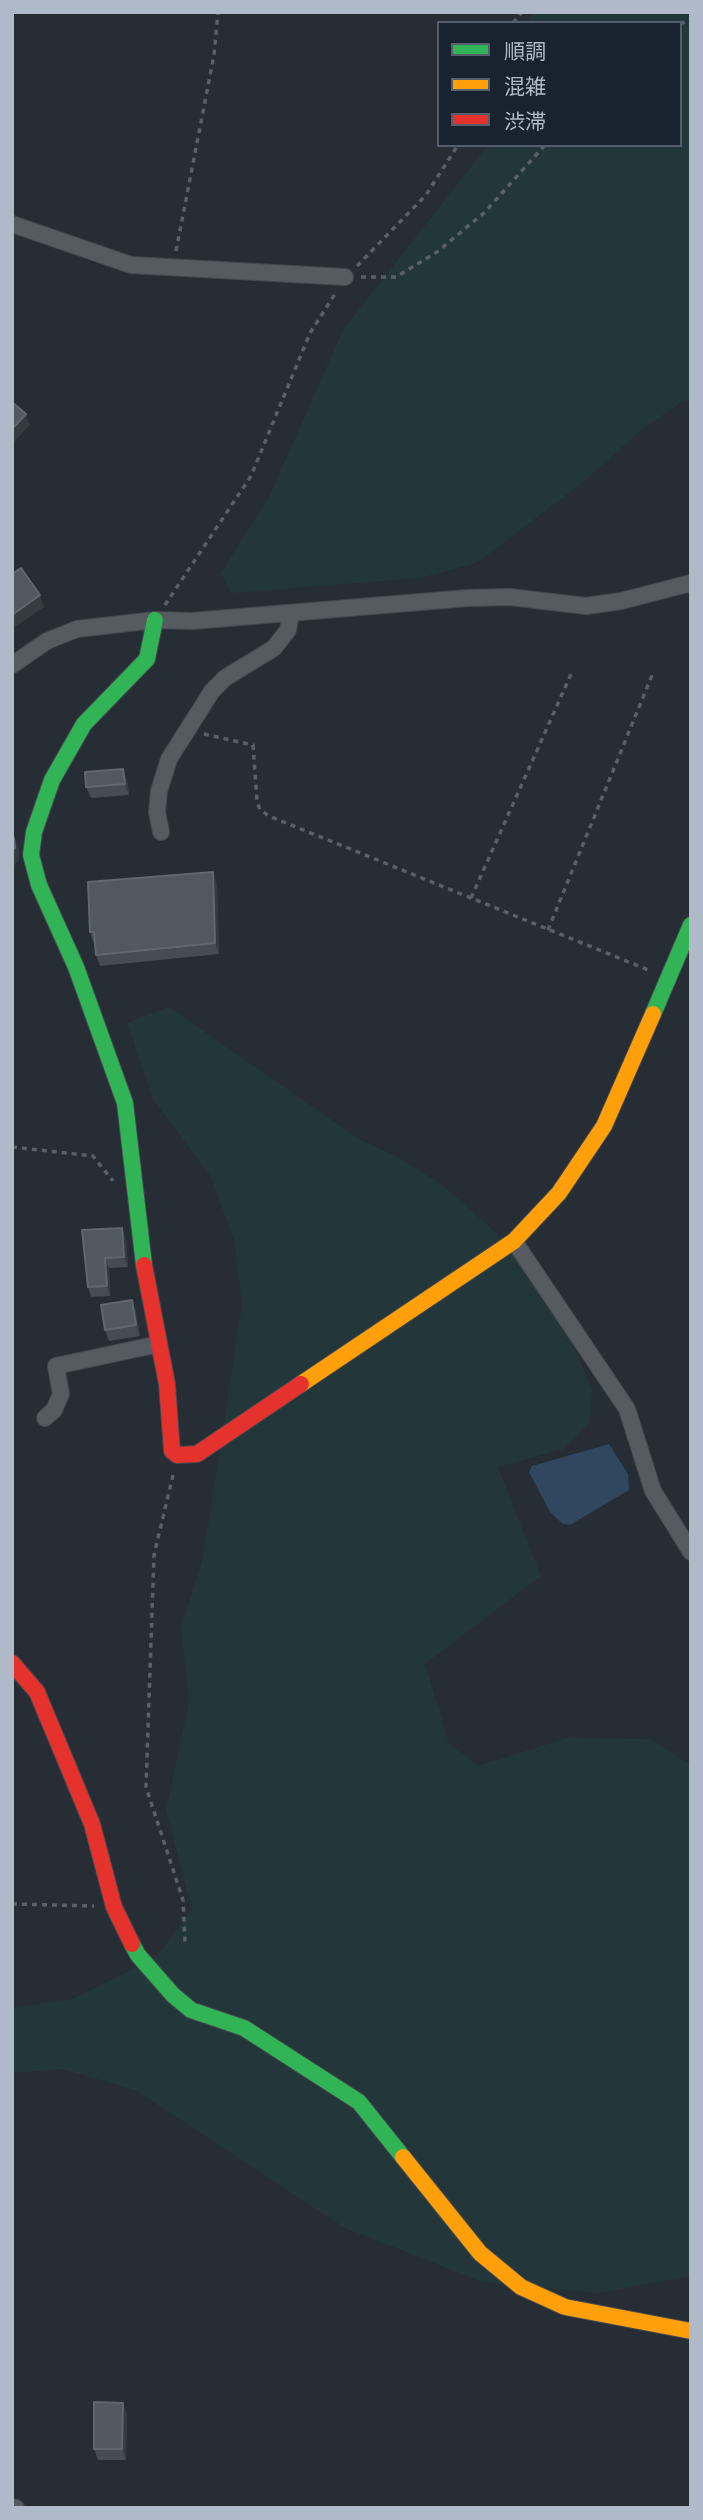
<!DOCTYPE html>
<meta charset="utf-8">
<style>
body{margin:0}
#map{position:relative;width:703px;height:2520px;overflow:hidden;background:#262d34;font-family:"Space Grotesk","Noto Sans JP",sans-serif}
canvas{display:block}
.frame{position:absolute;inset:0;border:14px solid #afb9c7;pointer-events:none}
.legend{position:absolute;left:437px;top:21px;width:245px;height:126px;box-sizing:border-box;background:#19232f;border:2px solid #555f6c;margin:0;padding:9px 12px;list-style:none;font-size:21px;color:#afb9c7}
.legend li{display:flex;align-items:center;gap:14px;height:35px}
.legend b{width:35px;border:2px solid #555f6c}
</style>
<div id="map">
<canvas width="703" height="2520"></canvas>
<div class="frame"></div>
<ul class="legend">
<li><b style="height:9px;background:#30b455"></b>順調</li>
<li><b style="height:9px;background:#ff9f0a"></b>混雑</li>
<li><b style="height:9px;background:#e5322d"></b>渋滞</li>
</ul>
</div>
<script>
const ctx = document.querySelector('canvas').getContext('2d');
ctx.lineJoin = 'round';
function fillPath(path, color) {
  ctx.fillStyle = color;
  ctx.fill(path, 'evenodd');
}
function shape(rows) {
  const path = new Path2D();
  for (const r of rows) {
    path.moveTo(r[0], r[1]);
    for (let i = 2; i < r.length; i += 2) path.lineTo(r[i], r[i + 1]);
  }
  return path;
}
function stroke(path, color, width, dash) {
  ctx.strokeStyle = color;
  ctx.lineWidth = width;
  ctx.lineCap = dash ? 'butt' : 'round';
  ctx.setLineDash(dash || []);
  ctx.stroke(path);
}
const green = shape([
 [534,12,691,12,691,401,683,401,640,431,586,480,477,563,420,578,231,593,221,573,270,495,343,330,488,145,680,145,680,23,529,23],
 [169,1007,359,1139,398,1157,444,1186,492,1229,552,1295,592,1389,590,1422,563,1449,498,1467,541,1576,425,1664,449,1743,478,1766,567,1738,651,1739,691,1765,691,2276,598,2293,482,2282,345,2228,135,2090,62,2069,12,2073,12,2008,72,1999,155,1958,192,1910,166,1810,189,1701,181,1628,203,1558,242,1304,234,1240,211,1177,153,1099,127,1023]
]);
const water = shape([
 [609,1444,628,1474,629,1490,570,1525,563,1524,550,1512,529,1472,532,1466]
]);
const path = shape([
 [513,23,522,12],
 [680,24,691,19],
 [176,251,214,55,218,12],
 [357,266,426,195,458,145],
 [361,277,396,277,437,252,484,213,545,145],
 [165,605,251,476,310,333,335,294],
 [204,734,253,745,257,801,260,810,269,816,651,971],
 [471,898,572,672],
 [548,930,653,673],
 [12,1147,93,1156,113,1181],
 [173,1475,154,1555,146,1787,183,1900,185,1942],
 [12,1904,94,1906]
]);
const street = shape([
 [12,224,131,265,345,277],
 [12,665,47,641,77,629,155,620,192,621,468,598,510,597,586,606,621,601,691,583],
 [161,832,157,812,159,791,169,759,212,691,225,678,274,648,288,630,291,613],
 [514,1241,627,1409,653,1491,691,1552],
 [45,1418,54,1410,61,1394,56,1366,159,1344],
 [12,2507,16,2508]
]);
const fast = shape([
 [653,1014,691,925],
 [144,1265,125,1103,76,967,39,885,31,855,34,832,52,780,84,724,147,659,155,620],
 [132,1944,138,1955,173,1995,191,2010,244,2028,359,2102,403,2157]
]);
const slow = shape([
 [301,1384,514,1241,559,1193,604,1126,653,1014],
 [403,2157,480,2253,521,2287,565,2307,691,2331]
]);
const jam = shape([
 [144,1265,167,1384,172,1451,177,1455,197,1454,301,1384],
 [12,1663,37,1692,92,1824,114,1907,132,1944]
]);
const wall = shape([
 [127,780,129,795,91,798,86,787],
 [217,883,219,954,100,966,96,955,95,943,94,944,90,932],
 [122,1228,126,1238,128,1267,109,1268,110,1296,91,1297,88,1287],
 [132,1300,136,1312,140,1336,109,1341,105,1330],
 [127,2414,126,2460,98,2460,94,2449]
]);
const shadedWall = shape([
 [26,414,30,425,12,444,12,429],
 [40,595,44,607,12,629,12,615],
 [123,769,127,780,129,795,125,784],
 [14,838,19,849,19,860,12,868,12,851],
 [213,872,217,883,219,954,215,943],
 [122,1228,126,1238,128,1267,124,1257],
 [105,1258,109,1268,110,1296,107,1286],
 [132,1300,136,1312,140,1336,136,1325],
 [123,2403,127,2414,126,2460,122,2449]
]);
const building = shape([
 [12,402,26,414,12,429,12,402],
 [21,568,40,595,12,615,12,574,21,568],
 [123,769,125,784,86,787,85,772,123,769],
 [12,836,14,838,15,848,12,851,12,836],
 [213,872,215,943,96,955,94,932,90,932,88,882,213,872],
 [122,1228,124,1257,105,1258,107,1286,88,1287,82,1230,122,1228],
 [132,1300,136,1325,105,1330,101,1305,132,1300],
 [94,2402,123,2403,122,2449,94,2449,94,2402]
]);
fillPath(green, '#23373a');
fillPath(water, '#31465f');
stroke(street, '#44494f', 18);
stroke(fast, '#44494f', 18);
stroke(slow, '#44494f', 18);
stroke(jam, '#44494f', 18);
stroke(path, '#596066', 3.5, [5, 5]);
stroke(street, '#565b62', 16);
stroke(fast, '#30b455', 16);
stroke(slow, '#ff9f0a', 16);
stroke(jam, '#e5322d', 16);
fillPath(wall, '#464c53');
fillPath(shadedWall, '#343b41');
fillPath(building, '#51585f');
stroke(building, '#606770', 2);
</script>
